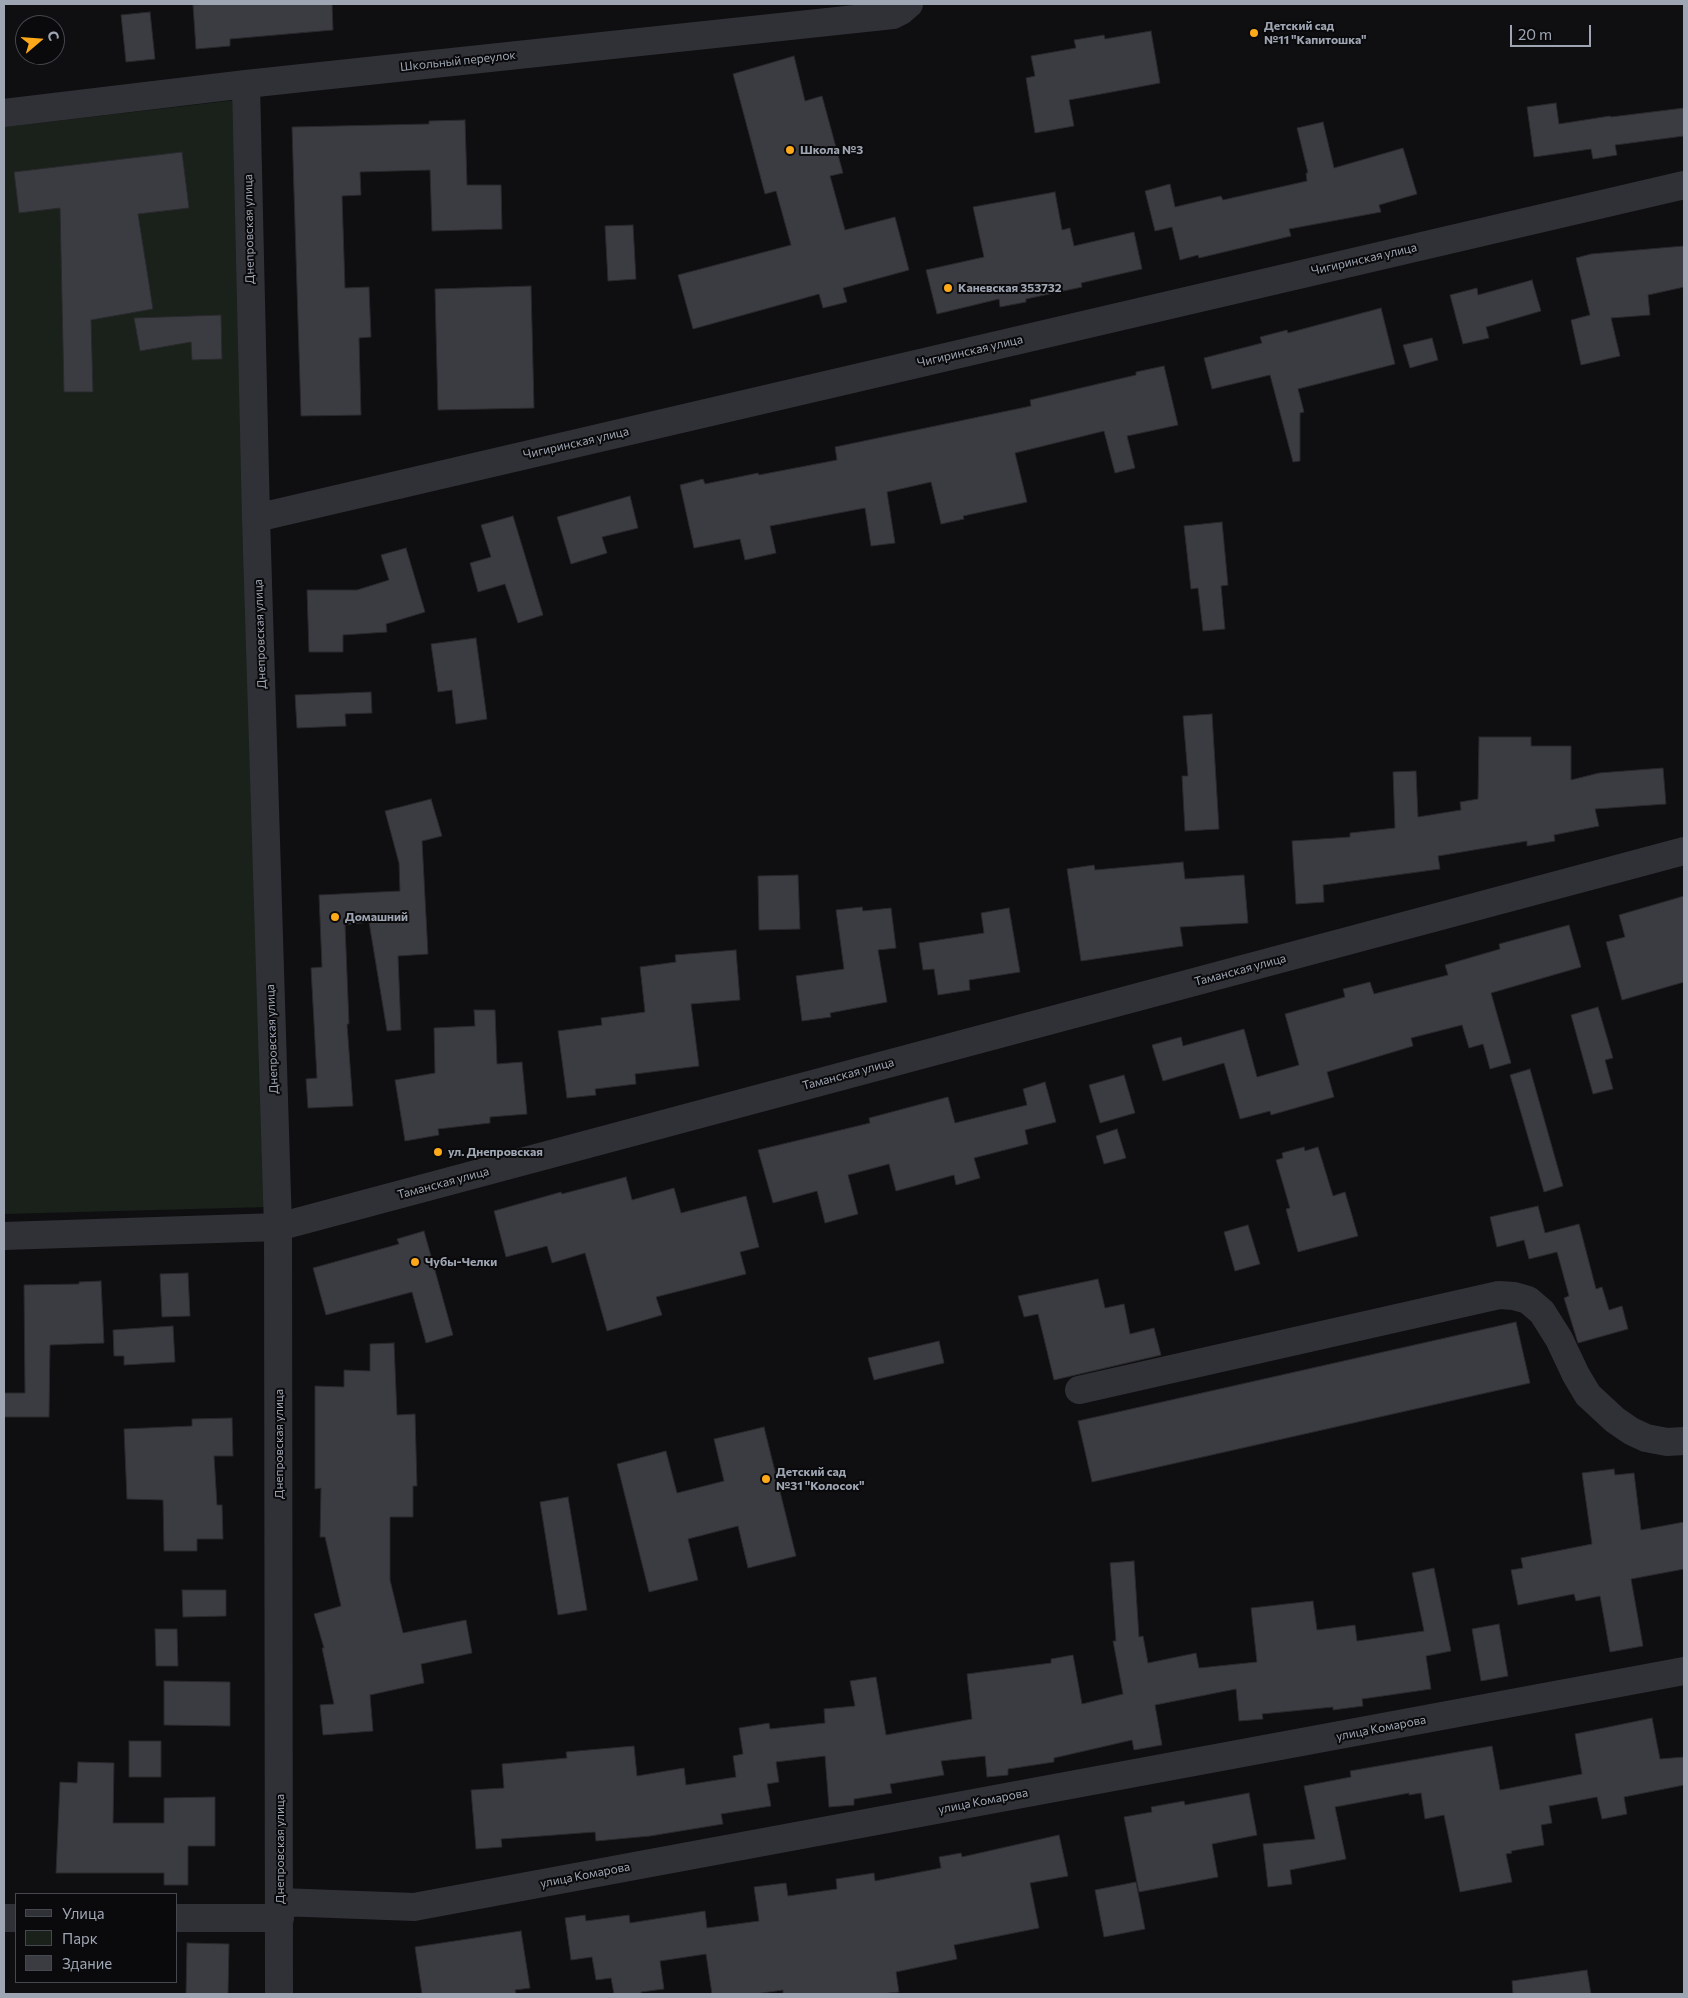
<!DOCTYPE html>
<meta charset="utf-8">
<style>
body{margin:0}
#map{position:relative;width:1688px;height:1998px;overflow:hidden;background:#0f0f11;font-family:Commissioner,sans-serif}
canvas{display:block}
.frame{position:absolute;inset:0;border:5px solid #9fa6b3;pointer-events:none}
.legend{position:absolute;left:15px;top:1893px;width:162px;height:90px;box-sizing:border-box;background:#0a0a0c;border:1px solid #46484f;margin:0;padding:6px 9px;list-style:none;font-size:15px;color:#9fa6b3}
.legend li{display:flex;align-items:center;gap:10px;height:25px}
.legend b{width:25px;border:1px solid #46484f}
.north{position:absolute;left:15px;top:15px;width:50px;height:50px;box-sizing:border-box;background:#0a0a0c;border:1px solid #46484f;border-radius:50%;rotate:72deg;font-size:14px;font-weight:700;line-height:20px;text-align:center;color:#9fa6b3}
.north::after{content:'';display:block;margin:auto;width:18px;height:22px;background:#fea91a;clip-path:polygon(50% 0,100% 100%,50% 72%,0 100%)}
.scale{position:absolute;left:1510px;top:25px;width:81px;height:22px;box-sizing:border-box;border:2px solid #9fa6b3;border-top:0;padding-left:6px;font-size:15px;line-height:18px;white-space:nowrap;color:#9fa6b3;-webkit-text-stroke:4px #0a0a0c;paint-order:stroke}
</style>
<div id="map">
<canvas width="1688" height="1998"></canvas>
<div class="frame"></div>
<ul class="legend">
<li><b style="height:6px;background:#303136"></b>Улица</li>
<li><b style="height:14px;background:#19211a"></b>Парк</li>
<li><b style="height:14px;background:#3b3c41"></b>Здание</li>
</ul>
<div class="north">С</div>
<div class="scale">20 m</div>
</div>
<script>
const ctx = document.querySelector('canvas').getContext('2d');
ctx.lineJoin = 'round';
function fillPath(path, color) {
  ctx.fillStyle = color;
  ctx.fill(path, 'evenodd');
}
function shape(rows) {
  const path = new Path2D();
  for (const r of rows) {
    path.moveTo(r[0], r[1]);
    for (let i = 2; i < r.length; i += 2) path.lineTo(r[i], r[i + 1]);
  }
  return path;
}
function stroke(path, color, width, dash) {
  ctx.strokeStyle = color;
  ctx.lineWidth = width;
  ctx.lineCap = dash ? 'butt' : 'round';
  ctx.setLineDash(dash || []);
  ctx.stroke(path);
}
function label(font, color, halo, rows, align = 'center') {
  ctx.font = font + ' Commissioner,sans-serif';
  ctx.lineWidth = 4;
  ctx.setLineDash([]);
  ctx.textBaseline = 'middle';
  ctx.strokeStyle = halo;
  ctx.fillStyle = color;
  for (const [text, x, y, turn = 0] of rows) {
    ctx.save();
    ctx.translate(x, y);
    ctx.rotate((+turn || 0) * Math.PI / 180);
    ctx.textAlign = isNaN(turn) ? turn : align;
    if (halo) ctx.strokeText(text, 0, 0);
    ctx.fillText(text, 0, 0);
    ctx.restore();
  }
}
const green = shape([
 [236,100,268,1207,4,1214,4,127]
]);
const building = shape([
 [213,4,332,4,333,30,230,39,230,46,196,49,193,5,213,4],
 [150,12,155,59,126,62,121,15,150,12],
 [1151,31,1160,83,1069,100,1074,126,1035,133,1026,78,1035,76,1031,56,1076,48,1074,40,1104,35,1105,39,1151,31],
 [794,56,805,101,822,96,843,173,830,176,845,230,895,217,909,270,843,288,847,302,823,308,819,294,693,329,678,275,791,245,776,191,765,194,733,74,794,56],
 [1556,103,1559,124,1610,116,1611,117,1684,108,1684,136,1615,145,1617,155,1593,159,1591,149,1534,157,1527,107,1556,103],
 [465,120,467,185,501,185,502,229,432,231,430,170,360,172,361,195,342,196,345,288,369,287,371,337,359,338,361,415,301,416,292,127,429,124,429,121,465,120],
 [1323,122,1334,168,1403,148,1417,194,1379,205,1381,212,1289,229,1291,236,1199,258,1198,255,1180,260,1172,227,1155,231,1145,191,1170,184,1175,207,1221,196,1223,200,1307,181,1306,173,1308,173,1297,128,1323,122],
 [182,152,189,208,138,214,153,309,91,320,93,392,64,392,60,208,19,213,14,172,182,152],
 [1055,192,1062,230,1070,228,1074,246,1134,232,1142,269,1081,283,1082,287,1026,299,1026,302,1000,307,999,299,937,314,926,270,984,257,973,207,1055,192],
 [633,225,636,279,608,281,605,226,633,225],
 [1684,246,1684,287,1648,295,1650,315,1611,318,1620,356,1581,365,1571,320,1590,315,1576,258,1591,254,1684,246],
 [1532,280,1541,311,1486,327,1489,338,1463,344,1450,295,1477,288,1478,295,1532,280],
 [531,286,534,408,438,410,435,289,531,286],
 [1381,308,1395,364,1298,389,1304,412,1300,413,1300,461,1293,462,1270,375,1212,389,1204,358,1262,343,1260,337,1287,330,1288,333,1381,308],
 [221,315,222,359,192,360,191,342,140,351,134,318,221,315],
 [1432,338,1438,360,1410,368,1403,345,1432,338],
 [1164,366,1178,425,1127,436,1135,468,1115,473,1104,431,1015,453,1027,502,963,516,964,519,941,524,931,482,887,492,895,543,871,546,865,508,770,526,776,553,745,560,740,539,694,548,680,485,703,479,705,484,758,473,759,475,837,460,835,447,1031,406,1030,400,1136,375,1136,372,1164,366],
 [630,496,638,528,602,537,607,553,571,564,557,517,630,496],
 [513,516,543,615,518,623,505,584,478,592,470,563,491,557,481,525,513,516],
 [1222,522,1228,585,1221,586,1225,629,1203,631,1198,588,1191,589,1184,526,1222,522],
 [406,548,425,612,386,624,387,632,343,635,343,652,309,652,307,590,357,590,389,580,381,555,406,548],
 [476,638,487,719,456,724,452,690,438,692,431,644,476,638],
 [371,692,372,713,345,714,346,726,297,728,295,695,371,692],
 [1212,714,1219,829,1185,831,1182,776,1188,776,1183,716,1212,714],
 [1479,737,1531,737,1531,746,1571,746,1571,780,1599,773,1663,768,1666,804,1595,809,1599,826,1554,835,1555,841,1527,846,1527,841,1438,856,1440,869,1323,885,1324,902,1296,904,1292,841,1350,837,1350,833,1395,828,1393,772,1416,771,1418,817,1461,810,1460,802,1478,799,1479,737],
 [431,799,442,836,422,841,428,954,398,956,401,1030,387,1031,369,922,345,925,349,1024,347,1024,353,1106,308,1108,306,1079,317,1078,311,968,322,967,319,895,400,891,399,863,385,811,431,799],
 [1183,862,1185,879,1244,875,1248,923,1180,927,1183,946,1081,961,1067,869,1094,865,1095,870,1183,862],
 [798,875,800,929,759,930,758,876,798,875],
 [1684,896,1684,982,1622,1000,1606,942,1625,937,1619,915,1684,896],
 [862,907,863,911,891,908,896,948,878,950,887,1002,830,1013,831,1017,802,1021,796,976,844,969,836,910,862,907],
 [1009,908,1020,972,969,980,970,990,938,995,934,969,923,970,919,943,984,933,981,913,1009,908],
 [1569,925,1581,967,1491,993,1511,1063,1490,1069,1483,1044,1469,1048,1462,1025,1411,1038,1413,1046,1327,1072,1334,1097,1271,1115,1270,1111,1240,1119,1224,1063,1163,1081,1152,1045,1181,1037,1183,1046,1244,1029,1257,1077,1299,1065,1285,1014,1345,997,1343,989,1370,982,1374,994,1448,975,1445,965,1500,949,1499,944,1569,925],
 [736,950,740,1000,691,1004,699,1066,635,1074,636,1084,595,1089,596,1095,567,1098,558,1031,602,1025,601,1018,645,1012,640,967,676,962,675,955,736,950],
 [1598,1007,1613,1058,1605,1060,1613,1089,1593,1094,1571,1015,1598,1007],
 [474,1010,495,1010,497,1064,522,1062,527,1114,490,1117,490,1123,438,1129,439,1135,405,1141,395,1080,435,1073,434,1028,475,1026,474,1010],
 [1530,1069,1563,1186,1544,1192,1510,1075,1530,1069],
 [1124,1075,1135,1113,1100,1123,1089,1085,1124,1075],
 [1045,1082,1056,1122,1025,1130,1028,1144,974,1158,980,1178,956,1185,954,1175,896,1191,889,1164,848,1175,858,1214,825,1223,817,1191,773,1203,758,1150,870,1123,869,1118,948,1097,955,1123,1027,1105,1023,1089,1045,1082],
 [1117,1129,1126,1158,1104,1164,1096,1136,1117,1129],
 [1304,1147,1305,1151,1318,1147,1333,1196,1345,1192,1358,1236,1298,1252,1286,1209,1290,1208,1276,1160,1283,1158,1282,1153,1304,1147],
 [626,1177,632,1200,674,1188,681,1213,746,1196,759,1247,740,1252,746,1274,656,1297,662,1315,607,1331,585,1253,552,1263,547,1246,506,1257,494,1211,561,1192,562,1194,626,1177],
 [1538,1206,1545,1233,1579,1224,1596,1289,1602,1287,1609,1310,1622,1306,1628,1329,1578,1343,1564,1298,1569,1296,1557,1252,1529,1259,1524,1240,1497,1247,1490,1217,1538,1206],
 [1248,1225,1260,1264,1235,1271,1224,1232,1248,1225],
 [424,1231,453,1335,426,1343,412,1292,326,1315,313,1268,399,1244,397,1239,424,1231],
 [188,1273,190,1316,162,1317,160,1274,188,1273],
 [1098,1279,1105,1308,1124,1304,1130,1334,1154,1328,1161,1355,1054,1380,1038,1314,1024,1317,1018,1296,1098,1279],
 [101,1281,104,1343,50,1345,49,1417,4,1417,4,1393,25,1393,24,1285,79,1284,79,1282,101,1281],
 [1516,1322,1530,1383,1092,1482,1078,1421,1516,1322],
 [173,1326,175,1362,124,1365,124,1356,114,1356,113,1330,173,1326],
 [939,1341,944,1363,874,1380,868,1358,939,1341],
 [394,1343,397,1415,415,1414,417,1486,413,1486,413,1517,390,1517,390,1580,403,1633,466,1620,472,1653,421,1664,424,1683,370,1695,373,1731,323,1735,320,1705,334,1704,322,1648,324,1648,314,1614,341,1606,325,1537,320,1537,321,1488,315,1489,315,1386,344,1387,344,1370,370,1371,370,1344,394,1343],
 [232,1418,233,1456,214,1456,217,1505,222,1505,223,1539,197,1539,197,1551,164,1551,163,1500,127,1499,124,1429,192,1426,192,1419,232,1418],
 [764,1427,796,1556,748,1568,738,1526,688,1539,698,1580,649,1592,617,1464,666,1451,677,1493,724,1481,714,1439,764,1427],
 [1614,1469,1615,1475,1634,1473,1641,1530,1684,1522,1684,1569,1631,1579,1643,1646,1610,1652,1600,1596,1576,1601,1574,1594,1518,1605,1511,1570,1523,1568,1521,1558,1592,1544,1582,1473,1614,1469],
 [568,1497,587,1610,558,1615,540,1502,568,1497],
 [1134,1561,1139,1637,1143,1636,1148,1663,1196,1653,1199,1668,1257,1662,1251,1608,1313,1601,1317,1630,1355,1625,1357,1641,1424,1631,1412,1573,1434,1568,1451,1651,1426,1656,1431,1689,1362,1699,1363,1706,1333,1710,1333,1707,1262,1714,1263,1719,1239,1721,1236,1689,1155,1705,1162,1745,1134,1750,1132,1740,1054,1758,1054,1762,1008,1769,1008,1775,987,1777,985,1756,941,1761,944,1775,890,1784,892,1793,854,1799,854,1805,829,1807,825,1756,776,1762,779,1782,767,1784,771,1806,721,1814,723,1824,650,1836,596,1841,595,1832,501,1839,502,1847,476,1849,471,1790,504,1788,502,1764,567,1758,566,1752,634,1746,637,1776,684,1768,686,1785,736,1777,733,1756,743,1754,739,1728,769,1723,770,1729,825,1723,824,1709,855,1706,850,1681,876,1677,886,1735,972,1719,967,1674,1051,1663,1051,1659,1073,1655,1082,1704,1123,1694,1113,1641,1116,1641,1110,1563,1134,1561],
 [182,1590,226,1590,226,1616,183,1617,182,1590],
 [1499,1624,1508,1676,1481,1681,1472,1629,1499,1624],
 [155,1629,177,1629,178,1666,156,1666,155,1629],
 [164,1681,230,1682,230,1726,164,1725,164,1681],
 [1652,1718,1660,1759,1684,1757,1684,1785,1624,1797,1627,1814,1602,1819,1597,1797,1549,1806,1552,1823,1541,1825,1544,1845,1511,1851,1512,1853,1506,1854,1512,1882,1460,1892,1444,1815,1425,1819,1421,1793,1409,1795,1409,1793,1335,1807,1346,1859,1290,1870,1292,1884,1268,1887,1263,1844,1315,1839,1304,1786,1351,1777,1350,1771,1492,1746,1500,1790,1582,1774,1575,1734,1652,1718],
 [129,1741,161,1741,161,1777,129,1777,129,1741],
 [78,1762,114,1763,113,1823,164,1823,164,1798,215,1797,215,1846,188,1846,188,1885,164,1885,164,1873,56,1873,60,1782,77,1783,78,1762],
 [1249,1793,1257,1835,1212,1844,1218,1877,1139,1892,1124,1817,1152,1812,1151,1807,1184,1801,1185,1805,1249,1793],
 [1059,1835,1068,1876,1030,1883,1039,1928,954,1945,957,1959,896,1972,899,1992,881,1994,783,1994,783,1990,755,1994,712,1994,706,1954,660,1961,664,1989,641,1992,641,1994,614,1994,611,1978,596,1980,592,1957,571,1960,565,1918,585,1915,586,1921,629,1915,630,1923,705,1911,707,1928,759,1921,754,1887,786,1883,788,1896,837,1889,836,1879,874,1873,875,1881,941,1868,939,1857,961,1853,962,1857,1059,1835],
 [1136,1882,1145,1929,1104,1937,1095,1890,1136,1882],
 [521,1931,530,1988,515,1990,516,1994,422,1994,415,1947,521,1931],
 [187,1943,229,1944,228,1994,186,1994,187,1943],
 [1587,1970,1591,1994,1513,1994,1512,1981,1587,1970]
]);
const minor = shape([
 [246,84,256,518,278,1227,279,1994],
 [4,113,246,84,893,15,901,11,909,4],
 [256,518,1684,185],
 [4,1236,278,1227,1684,851],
 [1079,1390,1499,1295,1514,1296,1528,1300,1542,1312,1559,1339,1576,1375,1588,1395,1615,1420,1631,1431,1646,1438,1667,1442,1684,1441],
 [280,1902,414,1907,1684,1671],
 [4,1918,16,1918],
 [176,1918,280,1918]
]);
const markers = [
 [1254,33,5,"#fea91a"],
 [790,150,5,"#fea91a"],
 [948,288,5,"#fea91a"],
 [335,917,5,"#fea91a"],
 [438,1152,5,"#fea91a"],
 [415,1262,5,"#fea91a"],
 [766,1479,5,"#fea91a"]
];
const poiNames = [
 ["Детский сад",1264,26],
 ["№11 \"Капитошка\"",1264,40],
 ["Школа №3",800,150],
 ["Каневская 353732",958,288],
 ["Домашний",345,917],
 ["ул. Днепровская",448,1152],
 ["Чубы-Челки",425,1262],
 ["Детский сад",776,1472],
 ["№31 \"Колосок\"",776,1486]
];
const streetNames = [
 ["Школьный переулок",458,61,-6],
 ["Днепровская улица",249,229,-91],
 ["Чигиринская улица",1364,259,-13],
 ["Чигиринская улица",970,351,-13],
 ["Чигиринская улица",576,443,-13],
 ["Днепровская улица",260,634,-92],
 ["Таманская улица",1240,970,-15],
 ["Днепровская улица",272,1039,-92],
 ["Таманская улица",848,1074,-15],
 ["Таманская улица",443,1183,-15],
 ["Днепровская улица",279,1444,-90],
 ["улица Комарова",1381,1728,-11],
 ["улица Комарова",983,1801,-11],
 ["Днепровская улица",280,1849,-90],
 ["улица Комарова",585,1875,-11]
];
fillPath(green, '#19211a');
fillPath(building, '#3b3c41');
stroke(building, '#29292d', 1);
stroke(minor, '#303136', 28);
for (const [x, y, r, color] of markers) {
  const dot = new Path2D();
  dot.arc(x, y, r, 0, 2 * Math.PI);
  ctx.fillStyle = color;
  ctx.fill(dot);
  stroke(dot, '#0a0a0c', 2);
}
label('bold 12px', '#9fa6b3', '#0a0a0c', poiNames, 'left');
label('12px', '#9fa6b3', '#0a0a0c', streetNames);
</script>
